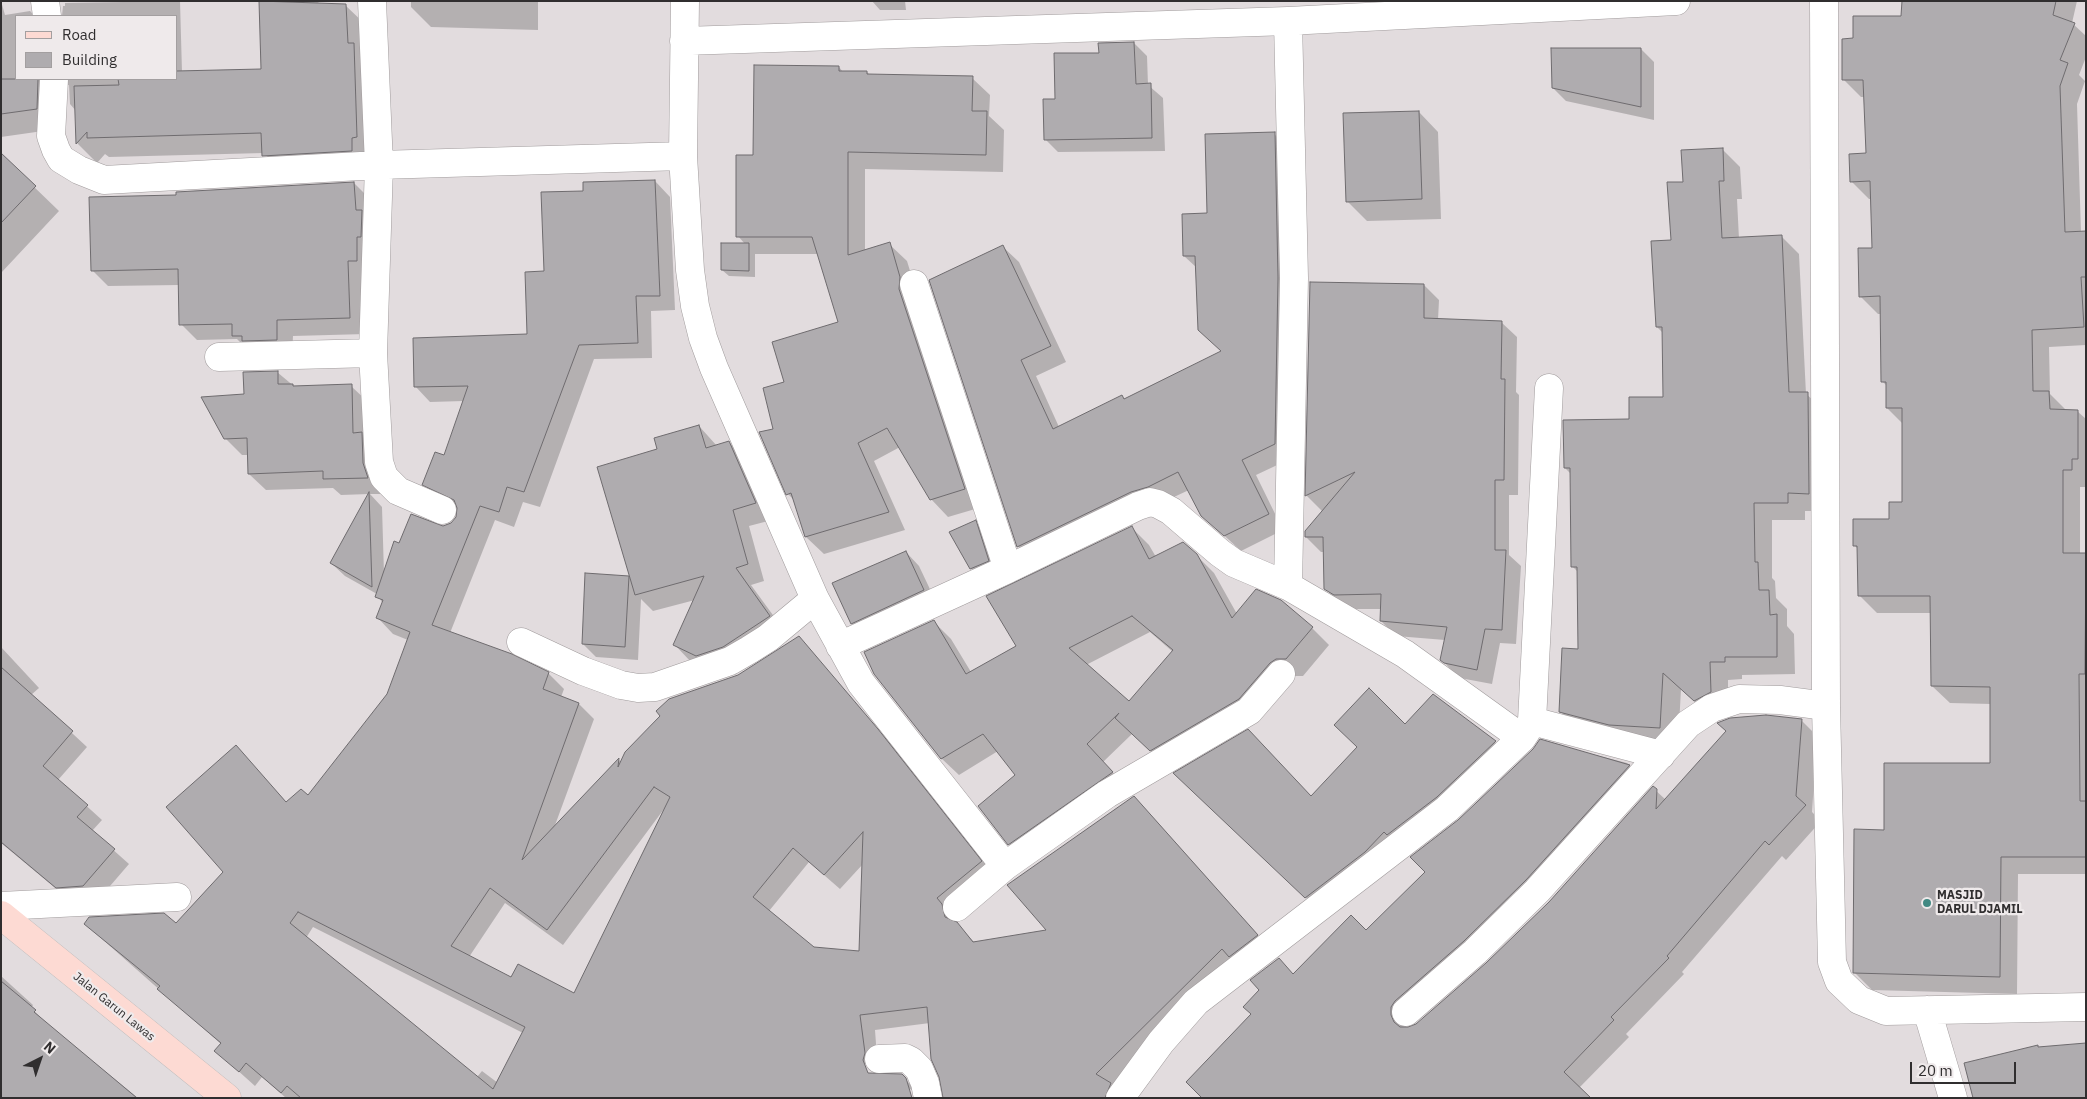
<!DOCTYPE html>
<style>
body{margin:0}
#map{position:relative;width:2087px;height:1099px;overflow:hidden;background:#e2dcde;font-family:"IBM Plex Sans",sans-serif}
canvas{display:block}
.frame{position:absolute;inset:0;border:2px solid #302e2f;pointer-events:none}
.legend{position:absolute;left:15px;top:15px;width:162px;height:65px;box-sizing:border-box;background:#efeaeb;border:1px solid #a39fa0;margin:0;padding:6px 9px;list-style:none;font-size:15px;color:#302e2f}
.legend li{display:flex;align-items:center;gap:10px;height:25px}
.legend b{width:25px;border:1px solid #a39fa0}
.north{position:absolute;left:15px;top:1034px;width:50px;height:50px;-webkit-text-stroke:4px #efeaeb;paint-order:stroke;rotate:41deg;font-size:14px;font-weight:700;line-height:20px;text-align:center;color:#302e2f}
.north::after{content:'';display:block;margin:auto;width:18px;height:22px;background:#302e2f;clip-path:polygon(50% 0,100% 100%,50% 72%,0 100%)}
.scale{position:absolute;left:1910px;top:1062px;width:106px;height:22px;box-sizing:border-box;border:2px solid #302e2f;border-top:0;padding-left:6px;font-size:15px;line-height:18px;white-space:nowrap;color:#302e2f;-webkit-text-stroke:4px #efeaeb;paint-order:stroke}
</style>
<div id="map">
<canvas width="2087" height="1099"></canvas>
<div class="frame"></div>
<ul class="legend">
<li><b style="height:6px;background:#fddad3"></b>Road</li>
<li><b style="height:14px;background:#afacaf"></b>Building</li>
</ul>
<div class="north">N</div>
<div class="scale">20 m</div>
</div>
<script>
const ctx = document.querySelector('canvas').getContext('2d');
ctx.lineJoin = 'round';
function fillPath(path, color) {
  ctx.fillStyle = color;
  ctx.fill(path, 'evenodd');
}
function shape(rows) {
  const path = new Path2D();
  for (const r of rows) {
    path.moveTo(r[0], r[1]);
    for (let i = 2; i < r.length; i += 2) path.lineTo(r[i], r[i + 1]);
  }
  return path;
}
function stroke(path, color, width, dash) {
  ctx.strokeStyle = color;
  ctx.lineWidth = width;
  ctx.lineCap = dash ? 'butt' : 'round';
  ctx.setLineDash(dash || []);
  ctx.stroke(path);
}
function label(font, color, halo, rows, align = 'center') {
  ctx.font = font + ' "IBM Plex Sans",sans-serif';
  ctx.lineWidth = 4.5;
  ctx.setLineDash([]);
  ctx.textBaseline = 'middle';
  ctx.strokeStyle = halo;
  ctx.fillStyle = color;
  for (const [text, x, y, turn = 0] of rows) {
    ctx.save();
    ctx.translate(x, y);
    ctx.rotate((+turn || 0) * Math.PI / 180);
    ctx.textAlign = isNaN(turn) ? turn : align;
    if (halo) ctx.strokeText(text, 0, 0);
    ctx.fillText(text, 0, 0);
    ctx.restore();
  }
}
const shadow = shape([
 [1,1,5,15,30,11,35,16,16,16,16,79,176,79,176,16,62,16,63,6,65,6,65,3,180,1,182,72,263,71,260,1,317,1,321,5,345,5,366,25,377,157,284,175,264,153,109,157,105,154,97,163,77,143,76,111,70,104,69,85,67,85,57,129,1,137],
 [411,1,538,1,538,30,431,27,411,7],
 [872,1,905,1,906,10,880,10],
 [1033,1,1096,1,1096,2,1034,2],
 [1903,1,2077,1,2072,23,2086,36,2086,57,2079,75,2085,81,2077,104,2081,233,2086,232,2086,345,2049,347,2050,394,2066,410,2077,411,2086,419,2086,487,2080,487,2080,554,2086,554,2086,874,2018,874,2017,994,1872,990,1854,972,1885,831,1992,764,1991,704,1950,703,1932,686,1931,613,1877,613,1859,595,1859,550,1855,546,1890,520,1903,503,1903,424,1887,408,1887,386,1882,381,1882,314,1878,314,1860,296,1873,249,1872,199,1869,199,1851,181,1868,155,1865,97,1861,97,1843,79,1854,39,1902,17],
 [1134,43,1147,56,1148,85,1163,98,1165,151,1058,152,1045,139,1056,101],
 [1641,49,1654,62,1654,120,1566,101,1553,88],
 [839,67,843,72,867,72,870,75,972,78,990,95,989,116,1004,130,1003,172,865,169,865,251,889,244,907,261,982,507,948,517,931,499,900,447,874,461,905,530,824,554,806,537,795,501,788,494,774,429,786,383,840,323,819,254,755,254,755,277,729,276,722,270,745,244,738,236,755,157],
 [1419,112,1438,132,1441,219,1367,221,1347,201],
 [1274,134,1290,149,1290,459,1256,475,1283,530,1241,551,1202,515,1189,490,1034,562,1018,546,931,280,1003,247,1019,262,1066,362,1036,376,1059,427,1122,396,1125,400,1222,352,1199,329,1197,268,1184,256,1208,214],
 [1722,149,1740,167,1742,199,1737,199,1739,239,1781,236,1799,254,1806,394,1826,411,1826,511,1805,511,1805,520,1772,520,1772,578,1775,581,1776,598,1787,609,1787,626,1794,634,1795,674,1742,675,1742,679,1728,680,1728,710,1713,719,1681,689,1678,745,1578,729,1560,711,1579,650,1579,573,1572,566,1571,474,1565,468,1665,398,1663,333,1657,327,1684,183],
 [1,155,59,211,1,273],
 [655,181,670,197,675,310,651,311,652,358,594,359,540,507,523,502,514,527,495,520,450,633,512,655,548,673,564,689,561,697,579,704,594,719,554,828,619,760,622,763,738,676,799,638,893,746,996,877,952,914,958,925,975,943,1048,930,1149,813,1272,951,1238,964,1123,1098,943,1098,930,1023,875,1030,878,1071,860,1061,866,1098,286,1098,262,1077,255,1086,216,1051,221,1044,85,924,176,925,225,872,236,747,287,803,309,797,388,694,408,640,393,634,378,618,383,604,377,594,345,576,331,563,369,494,341,495,333,488,266,490,249,474,249,455,242,455,225,438,245,395,277,372,295,387,351,386,368,402,384,494,370,494,382,507,384,574,400,545,452,524,457,517,458,509,439,500,424,484,444,457,464,401,430,402,415,386,528,335,545,273,585,192],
 [664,809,575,994,512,979,469,957,505,903,563,945],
 [809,862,840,889,863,864,860,952,813,948,769,911],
 [313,927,523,1033,498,1083,482,1071,477,1077,306,938],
 [354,183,370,199,366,334,293,336,292,356,250,352,237,339,197,340,181,324,179,285,108,286,92,270,177,196],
 [1311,283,1424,285,1439,300,1438,320,1501,322,1517,337,1516,392,1519,395,1518,495,1509,495,1509,555,1521,566,1516,644,1500,643,1492,684,1460,678,1456,675,1441,659,1445,640,1396,636,1381,621,1382,609,1350,609,1340,604,1325,588,1325,552,1321,552,1306,537,1323,512,1307,496],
 [699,426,717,446,729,442,745,459,772,520,749,526,764,581,751,585,786,633,691,662,675,645,695,600,653,611,641,599,638,660,596,657,583,644,629,577,632,580,659,450],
 [975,522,988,535,1001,574,985,582,971,568],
 [1132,528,1149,545,1156,557,1196,555,1214,573,1237,614,1312,628,1329,645,1303,676,1294,676,1168,767,1132,734,1103,762,1129,790,1026,861,1009,844,1017,775,998,751,959,775,941,758,934,622,951,639,971,672,1017,646],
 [1150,632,1173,652,1129,703,1086,665],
 [906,552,919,566,937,604,865,637,852,623],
 [1,647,39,688,31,695,87,747,58,780,102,820,92,831,129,864,98,900,72,902,1,843],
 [1434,695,1495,742,1508,755,1320,911,1188,787,1312,797,1358,747,1405,726],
 [1801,720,1817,736,1812,812,1821,821,1786,860,1782,856,1682,972,1684,974,1626,1034,1629,1037,1579,1088,1253,1014,1260,990,1279,960,1294,975,1366,932,1427,873,1458,821,1534,750,1540,741,1627,763,1645,781,1406,1024,1406,1028,1417,1025,1486,965,1549,903,1653,788,1666,800],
 [1,976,33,1005,31,1008,53,1029,138,1098,1,1098],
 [901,1075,915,1089,918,1094,907,1087]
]);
const building = shape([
 [259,1,346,4,348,43,354,43,357,137,352,138,352,151,262,156,261,133,87,138,87,132,76,144,74,86,119,85,118,79,176,79,176,71,261,69,259,1],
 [1902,1,2056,1,2053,15,2075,23,2060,60,2068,63,2060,86,2065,232,2086,231,2086,277,2081,277,2084,327,2032,330,2033,391,2049,391,2050,409,2078,410,2078,459,2072,459,2072,470,2063,470,2063,553,2086,553,2085,674,2079,674,2080,801,2086,801,2086,857,2001,857,2000,977,1853,973,1854,829,1884,830,1884,763,1990,763,1990,687,1931,686,1930,596,1858,596,1857,546,1853,546,1853,519,1889,519,1889,502,1902,502,1902,408,1886,408,1886,382,1881,382,1880,296,1859,297,1858,248,1872,248,1870,181,1850,182,1849,154,1866,153,1863,80,1842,80,1842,39,1853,38,1853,16,1901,16,1902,1],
 [1134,42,1136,84,1151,83,1152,138,1044,140,1043,99,1055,99,1054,53,1099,53,1098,43,1134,42],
 [1551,48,1641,48,1641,107,1552,88,1551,48],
 [754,65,839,66,839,71,867,71,867,74,973,76,972,111,987,111,986,155,848,152,848,255,890,242,900,277,899,289,965,489,930,500,887,428,858,443,889,512,805,537,791,493,786,495,759,432,773,429,763,388,784,382,772,342,838,322,812,237,736,237,736,155,753,155,754,65],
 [1,79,38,79,37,109,1,114,1,79],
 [1419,111,1422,199,1346,202,1343,113,1419,111],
 [1275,132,1278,278,1275,444,1242,460,1269,514,1224,536,1201,516,1178,472,1148,487,1131,492,1017,547,929,280,1003,245,1051,346,1021,360,1053,429,1122,395,1124,399,1221,351,1198,330,1195,256,1183,256,1182,214,1207,213,1205,134,1275,132],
 [1723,148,1724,181,1719,181,1722,238,1782,235,1789,392,1808,392,1809,494,1788,493,1788,503,1754,503,1755,562,1758,562,1759,590,1769,590,1770,615,1777,614,1777,657,1725,657,1725,662,1710,662,1711,692,1694,701,1663,673,1660,728,1609,725,1559,712,1562,648,1578,649,1577,567,1571,567,1570,468,1564,468,1563,420,1629,419,1629,397,1663,397,1662,327,1656,327,1651,241,1671,240,1667,182,1683,182,1681,150,1723,148],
 [1,153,36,186,1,223,1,153],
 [655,180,660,296,636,296,638,343,579,345,524,492,507,487,499,512,480,506,432,625,512,654,549,672,543,689,579,703,522,860,619,758,618,767,625,752,660,716,656,711,669,699,738,675,799,636,878,729,982,861,937,898,942,904,945,917,957,922,973,942,1046,930,1007,885,1134,796,1258,935,1229,957,1222,949,1096,1074,1111,1083,1105,1098,943,1098,939,1077,931,1059,927,1007,860,1015,865,1053,863,1060,868,1073,902,1074,906,1078,912,1098,301,1098,287,1086,281,1093,246,1063,239,1072,214,1051,221,1043,157,989,160,986,84,924,89,917,164,913,176,923,223,872,166,807,236,745,286,802,301,789,308,795,387,694,410,632,376,618,383,600,375,597,394,541,399,543,411,514,443,526,451,523,456,517,457,508,454,500,422,485,435,452,444,455,468,386,414,387,413,338,527,334,525,272,544,271,541,192,583,191,583,182,655,180],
 [654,787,670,797,574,993,518,964,511,977,451,946,490,888,547,930,654,787],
 [863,832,859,951,814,947,753,897,793,848,824,875,863,832],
 [298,912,525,1027,493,1089,290,923,298,912],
 [354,182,356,210,362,210,361,237,357,237,357,261,348,261,350,318,277,320,277,340,242,341,242,336,232,336,232,324,179,325,178,269,91,271,89,197,176,195,176,192,354,182],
 [721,243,749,243,749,271,721,270,721,243],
 [1310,282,1424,284,1424,318,1502,321,1501,379,1505,379,1504,480,1495,480,1495,550,1506,550,1502,630,1485,629,1477,670,1444,663,1440,660,1447,627,1380,621,1381,594,1334,595,1324,589,1323,537,1305,537,1305,531,1355,472,1305,496,1310,282],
 [278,371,278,384,293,384,293,386,352,384,353,433,362,432,363,463,368,478,323,479,323,471,248,474,247,438,224,439,201,397,244,394,243,372,278,371],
 [699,425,706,448,729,441,756,503,733,510,748,564,736,568,770,616,723,647,696,656,673,645,704,576,635,595,597,467,657,449,654,438,699,425],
 [369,492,372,587,330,563,369,492],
 [976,520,989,561,970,569,949,532,976,520],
 [1132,526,1149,559,1183,542,1197,554,1232,618,1256,589,1281,600,1313,627,1286,659,1276,659,1270,663,1239,699,1150,751,1115,718,1119,713,1087,744,1113,772,1008,845,978,806,1015,775,983,734,941,759,874,674,864,652,934,620,966,674,1016,646,986,596,1132,526],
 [1132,616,1173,650,1129,701,1069,648,1132,616],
 [906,551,924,590,851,624,832,583,906,551],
 [585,573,629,576,625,647,582,644,585,573],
 [1,667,73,731,43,766,88,805,77,817,115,849,83,886,56,888,1,842,1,667],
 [1369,688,1405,724,1433,694,1496,741,1437,797,1387,835,1384,832,1365,852,1305,898,1173,773,1248,729,1311,796,1357,747,1334,725,1369,688],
 [1766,715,1802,719,1796,796,1806,805,1769,845,1765,841,1667,956,1669,958,1611,1017,1614,1020,1564,1072,1591,1098,1202,1098,1186,1082,1251,1014,1243,1007,1259,990,1250,980,1279,958,1293,974,1351,915,1366,930,1425,872,1410,857,1458,820,1533,749,1540,739,1630,765,1526,880,1464,941,1395,1001,1391,1007,1391,1015,1394,1022,1400,1027,1408,1027,1416,1024,1486,963,1549,902,1653,786,1657,789,1656,809,1726,731,1717,723,1730,718,1766,715],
 [1,981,36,1010,34,1012,137,1098,1,1098,1,981],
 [2086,1043,2086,1098,1973,1098,1964,1063,2038,1045,2038,1047,2086,1043]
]);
const minor = shape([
 [45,1,47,16],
 [372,1,379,165,373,353,379,462,384,477,398,491,442,510],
 [685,1,683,156,690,270,695,306,703,338,714,368,815,599,861,683,1005,866,957,907],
 [1824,1,1826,706,1832,962,1839,981,1859,1000,1886,1011,2086,1007],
 [1288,21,1294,278,1288,586],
 [684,41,1288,21,1676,1],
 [54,79,51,136,56,150,61,159,79,170,104,180,379,165,683,156],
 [219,357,373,353],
 [1008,569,1138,506,1150,502,1158,504,1171,511,1220,553,1234,563,1288,586,1405,654,1522,738],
 [521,642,583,671,621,685,638,688,655,687,730,661,749,650,768,638,815,599],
 [840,646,1008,569,914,284],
 [1532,721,1661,755],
 [1005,866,1107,794,1249,711,1281,674],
 [1,906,177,897],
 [1927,1010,1953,1098],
 [1406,1012,1475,952,1537,891,1688,724,1712,708,1739,699,1780,700,1826,706],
 [879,1059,905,1058,911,1061,919,1069,925,1083,928,1098],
 [1120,1098,1161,1042,1196,1002,1447,809,1522,738,1526,732,1532,721,1549,388]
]);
const major = shape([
 [1,915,227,1098]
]);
const markers = [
 [1927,903,5,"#428983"]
];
const poiNames = [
 ["MASJID",1937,896],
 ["DARUL DJAMIL",1937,910]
];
const streetNames = [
 ["Jalan Garun Lawas",114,1007,39]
];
fillPath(shadow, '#0003');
fillPath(building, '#afacaf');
stroke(building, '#6e6b6e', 1);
stroke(minor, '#a09b9c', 29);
stroke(major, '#bdbcbc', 29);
stroke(minor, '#fff', 28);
stroke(major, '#fddad3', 28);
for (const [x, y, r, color] of markers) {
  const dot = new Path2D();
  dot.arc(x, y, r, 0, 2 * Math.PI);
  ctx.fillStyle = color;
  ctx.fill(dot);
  stroke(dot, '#efeaeb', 2);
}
label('bold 12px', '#302e2f', '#efeaeb', poiNames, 'left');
label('12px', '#302e2f', '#efeaeb', streetNames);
</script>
